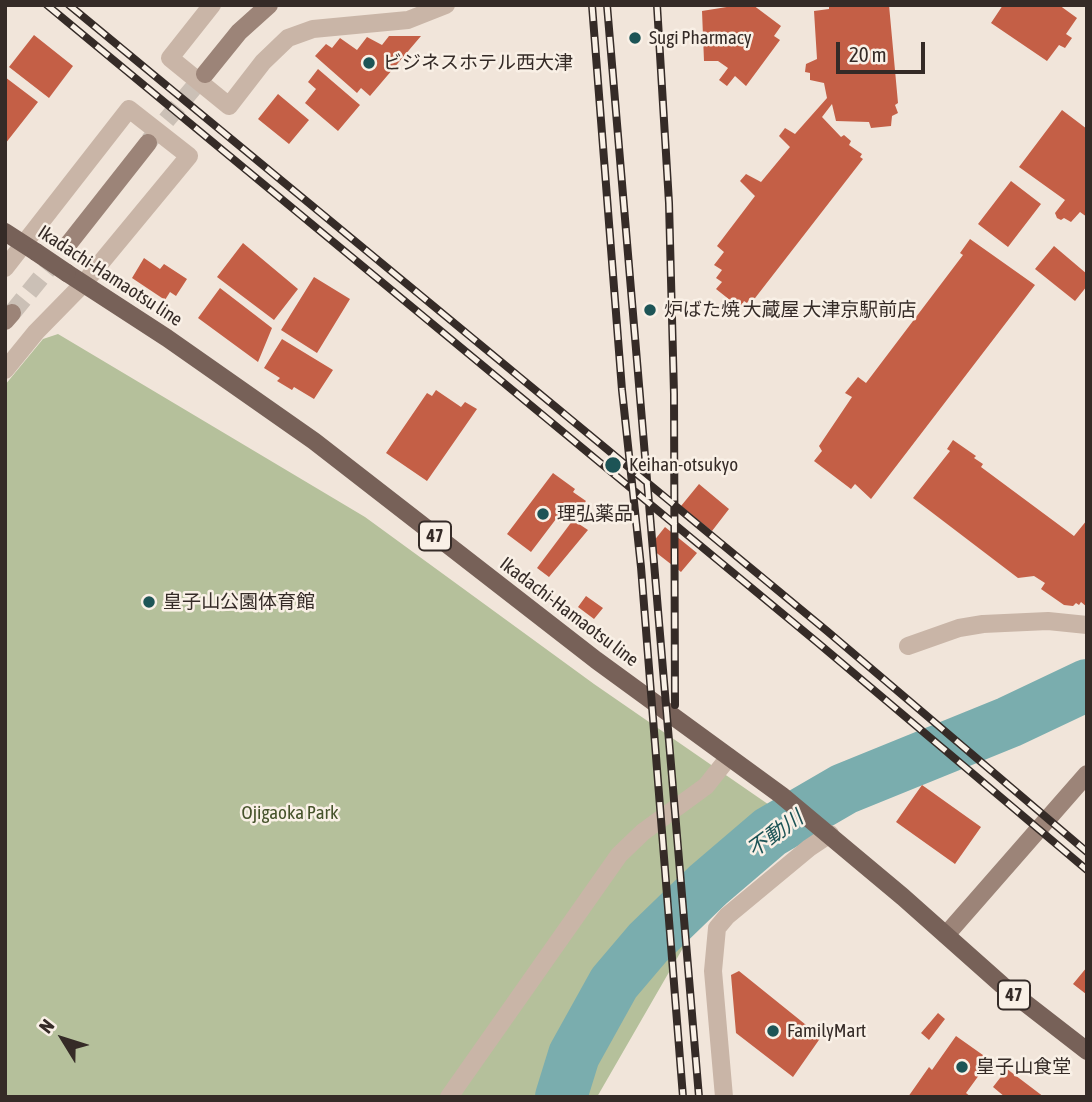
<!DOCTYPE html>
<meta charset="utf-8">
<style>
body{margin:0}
#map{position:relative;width:1092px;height:1102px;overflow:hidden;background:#f1e5da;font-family:"Asap Condensed",sans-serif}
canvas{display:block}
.frame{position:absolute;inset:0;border:7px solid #352b27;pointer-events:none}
.north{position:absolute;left:28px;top:1004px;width:70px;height:70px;-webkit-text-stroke:5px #f9f0e6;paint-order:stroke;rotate:308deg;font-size:19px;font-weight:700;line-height:28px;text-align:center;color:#352b27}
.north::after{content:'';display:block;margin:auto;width:24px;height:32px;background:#352b27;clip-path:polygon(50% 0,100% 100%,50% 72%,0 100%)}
.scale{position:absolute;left:836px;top:42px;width:89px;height:32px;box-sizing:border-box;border:4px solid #352b27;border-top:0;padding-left:9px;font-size:21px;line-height:24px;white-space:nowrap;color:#352b27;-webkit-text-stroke:5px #f9f0e6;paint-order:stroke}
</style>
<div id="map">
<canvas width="1092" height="1102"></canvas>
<div class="frame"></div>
<div class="north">N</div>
<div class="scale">20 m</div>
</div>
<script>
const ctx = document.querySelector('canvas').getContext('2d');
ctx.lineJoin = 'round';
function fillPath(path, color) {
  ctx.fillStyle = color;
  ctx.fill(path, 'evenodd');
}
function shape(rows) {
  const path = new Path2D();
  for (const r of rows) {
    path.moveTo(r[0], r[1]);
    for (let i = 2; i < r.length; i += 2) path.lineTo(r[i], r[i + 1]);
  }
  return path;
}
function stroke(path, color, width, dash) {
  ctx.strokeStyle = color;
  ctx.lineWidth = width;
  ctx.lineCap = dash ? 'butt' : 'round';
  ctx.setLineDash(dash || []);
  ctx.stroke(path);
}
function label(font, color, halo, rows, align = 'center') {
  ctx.font = font + ' "Asap Condensed","Noto Sans JP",sans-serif';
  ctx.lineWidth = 5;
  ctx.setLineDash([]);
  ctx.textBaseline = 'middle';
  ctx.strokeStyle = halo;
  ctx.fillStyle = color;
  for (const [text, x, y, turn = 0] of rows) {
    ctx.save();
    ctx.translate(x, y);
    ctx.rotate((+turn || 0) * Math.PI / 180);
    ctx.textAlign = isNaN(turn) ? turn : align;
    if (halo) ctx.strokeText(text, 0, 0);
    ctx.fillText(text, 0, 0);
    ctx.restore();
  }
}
const green = shape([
 [58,334,365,517,594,684,804,829,706,908,597,1097,5,1097,5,385,43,339]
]);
const river = shape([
 [561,1097,574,1055,614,983,648,943,708,885,770,832,844,789,1009,722,1087,685]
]);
const building = shape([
 [739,5,753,5,781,26,774,36,780,40,746,86,735,76,727,86,719,80,728,68,718,61,704,61,702,11],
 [829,5,889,5,898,103,895,105,898,113,892,116,891,126,871,128,869,122,836,121,832,104,822,117,841,137,844,135,851,141,849,145,862,154,860,157,863,159,752,302,749,300,747,303,744,301,740,308,716,289,722,282,716,278,722,270,714,265,724,252,717,246,755,196,740,181,746,174,761,182,790,147,779,136,785,128,795,134,827,98,824,83,810,80,810,73,805,72,806,64,817,59,814,11,829,9],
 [1003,5,1059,5,1077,18,1066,34,1072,38,1065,48,1059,45,1047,61,991,23],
 [34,35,73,66,49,98,9,67],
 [389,36,421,36,370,96,361,88,357,93,315,56,326,44,332,48,340,38,357,50,367,37,382,45],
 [318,69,360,105,338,131,305,103,316,89,308,82],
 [5,77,38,102,5,144],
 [278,94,309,120,289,144,258,119],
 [1062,110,1087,129,1087,217,1080,212,1071,222,1064,218,1061,220,1057,218,1055,213,1065,200,1019,167],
 [1011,181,1041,204,1008,247,978,224],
 [970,239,1035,285,871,499,855,484,851,489,814,461,822,451,819,446,852,397,845,393,858,377,866,383,963,255,960,253],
 [243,243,298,289,274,320,217,277],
 [1054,246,1087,274,1087,286,1075,301,1035,269],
 [144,258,160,269,164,264,187,279,176,296,170,292,165,300,132,278],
 [314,277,350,299,317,353,281,330],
 [220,288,272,328,258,362,198,318],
 [282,339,333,370,314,399,294,387,292,390,277,381,280,378,264,368],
 [436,390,461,407,465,402,477,409,427,481,386,453,427,393,432,396],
 [953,440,976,456,974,458,983,464,981,467,1074,536,1087,520,1087,607,1081,602,1079,605,1076,603,1073,606,1064,605,1041,589,1045,583,1034,576,1018,578,913,498,950,451,947,449],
 [553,473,575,489,573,492,586,501,575,515,569,511,560,522,556,519,531,552,507,534],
 [699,484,729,509,712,531,681,506],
 [573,520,588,530,549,577,537,568],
 [665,527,697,553,681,572,649,547],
 [586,596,603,608,594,619,578,607],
 [922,785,981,827,955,864,896,822],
 [1087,967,1087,992,1086,994,1073,984],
 [739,971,821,1037,793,1077,736,1033,731,975],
 [938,1013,945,1019,929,1040,921,1033],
 [956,1036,990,1060,966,1093,971,1097,908,1097,929,1067,932,1070],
 [1007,1069,1044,1097,1005,1097,993,1087]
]);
const secondaryTunnel = shape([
 [149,141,205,74],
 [12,313,70,242]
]);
const street = shape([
 [212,5,170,58,229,106,263,62,288,38,313,29,408,20,446,5],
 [5,268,129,109,189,156,84,283,36,332,5,370],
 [908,646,959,628,983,624,1048,621,1087,625],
 [449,1097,619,855,643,832,706,786,729,757],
 [724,1097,713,971,717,928,727,916,809,848,830,834]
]);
const secondary = shape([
 [205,74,239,32,269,5],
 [70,242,148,143],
 [5,321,12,313],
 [946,935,1087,774]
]);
const primary = shape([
 [5,232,36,252],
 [67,273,167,338,314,441,596,660,781,795,903,897,1002,985,1087,1051]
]);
const rail = shape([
 [47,5,818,643,1087,870],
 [69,5,827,631,1087,852],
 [592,5,622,390,641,567,683,1097],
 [607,5,699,1097],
 [657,5,669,203,674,394,675,705]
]);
const primaryBridge = shape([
 [36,252,67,273]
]);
const markers = [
 [635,38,7,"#1d5456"],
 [369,63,7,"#1d5456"],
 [650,310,7,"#1d5456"],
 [613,465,9,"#1d5456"],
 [543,514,7,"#1d5456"],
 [149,602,7,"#1d5456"],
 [773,1031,7,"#1d5456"],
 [962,1067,7,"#1d5456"]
];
const shields = [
 [435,536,32],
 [1014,995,32]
];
const shieldNames = [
 ["47",435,536],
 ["47",1014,995]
];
const poiNames = [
 ["Sugi Pharmacy",649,38],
 ["ビジネスホテル西大津",383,63],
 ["炉ばた焼 大蔵屋 大津京駅前店",664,310],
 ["Keihan-otsukyo",629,465],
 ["理弘薬品",557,514],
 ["皇子山公園体育館",163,602],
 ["FamilyMart",787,1031],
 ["皇子山食堂",976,1067]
];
const streetNames = [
 ["Ikadachi-Hamaotsu line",110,276,33],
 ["Ikadachi-Hamaotsu line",569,612,37]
];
const parkNames = [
 ["Ojigaoka Park",290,813]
];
const waterNames = [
 ["不動川",775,834,-36]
];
fillPath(green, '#b5c09b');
stroke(river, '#7aadae', 52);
fillPath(building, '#c45f46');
stroke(secondaryTunnel, '#cbc0b6', 18, [18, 9]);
stroke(street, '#c9b5a7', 18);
stroke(secondary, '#9c8478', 18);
stroke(primary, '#776158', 18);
stroke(rail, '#352b27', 8);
stroke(rail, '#f9f0e6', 5, [16]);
stroke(primaryBridge, '#776158', 18);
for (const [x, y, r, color] of markers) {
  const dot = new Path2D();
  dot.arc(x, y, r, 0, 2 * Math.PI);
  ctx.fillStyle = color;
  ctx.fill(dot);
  stroke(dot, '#f9f0e6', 2.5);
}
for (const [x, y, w] of shields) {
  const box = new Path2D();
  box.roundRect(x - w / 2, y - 14.5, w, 29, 5);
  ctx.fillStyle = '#f9f0e6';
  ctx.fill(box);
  stroke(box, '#352b27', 2);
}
label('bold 18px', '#352b27', null, shieldNames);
label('19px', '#352b27', '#f9f0e6', poiNames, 'left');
label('19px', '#352b27', '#f9f0e6', streetNames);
label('19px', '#46532b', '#f9f0e6', parkNames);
label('italic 21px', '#1d5456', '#f9f0e6', waterNames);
</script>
